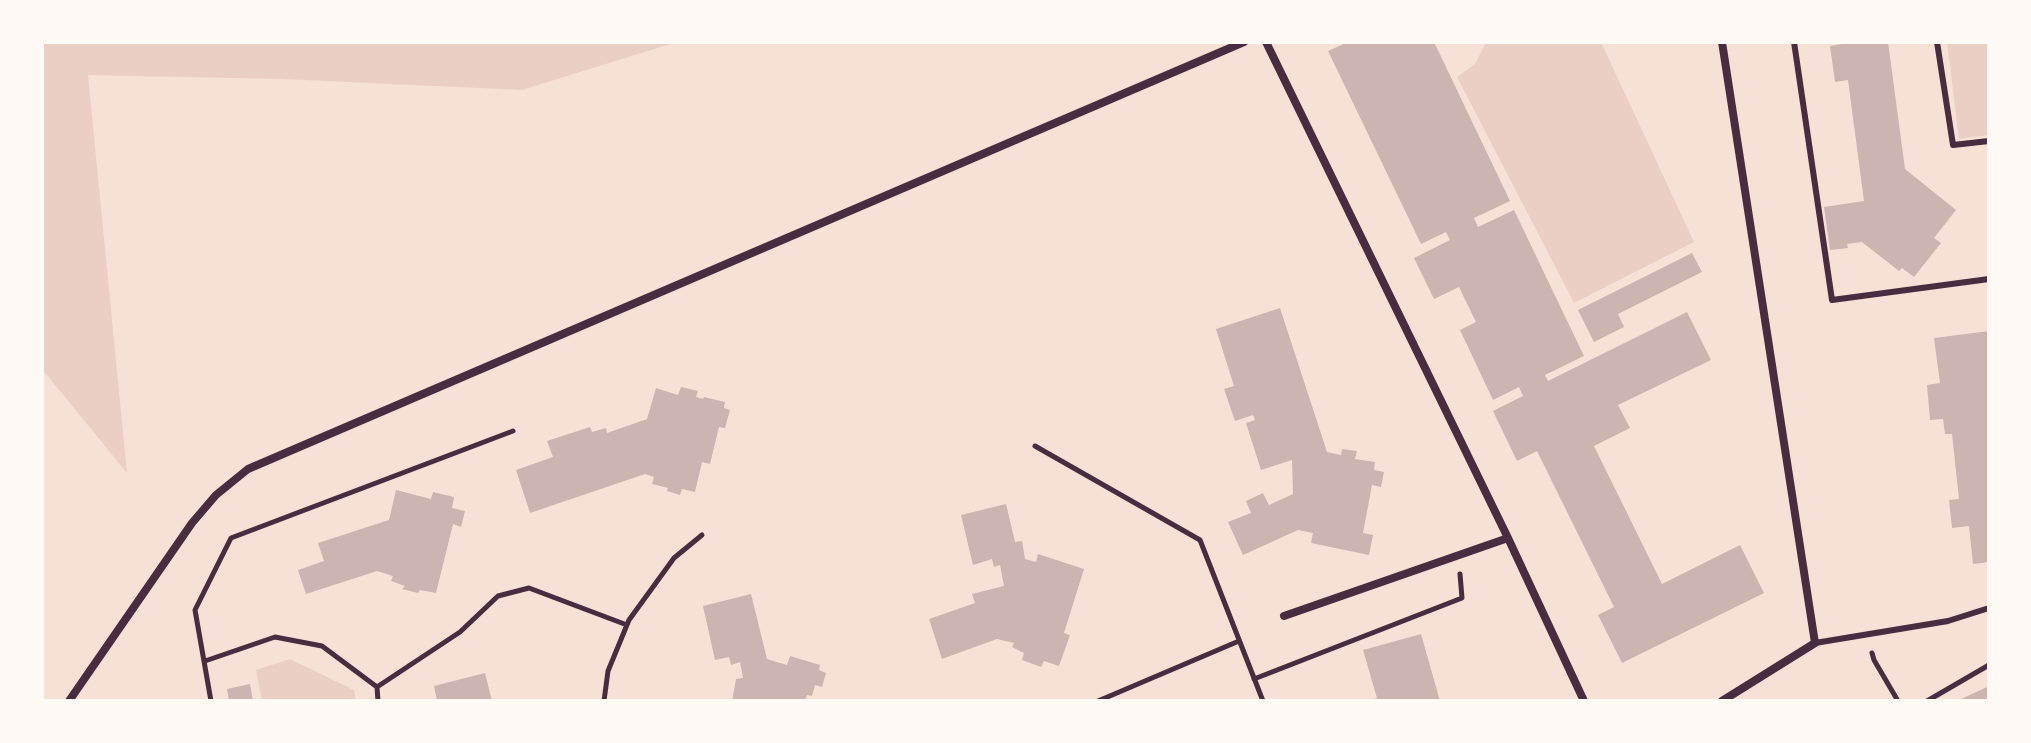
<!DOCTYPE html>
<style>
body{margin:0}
#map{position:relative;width:2031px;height:743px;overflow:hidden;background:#f7e1d7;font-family:Raleway,sans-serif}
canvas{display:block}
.frame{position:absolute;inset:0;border:44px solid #fffaf5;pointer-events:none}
</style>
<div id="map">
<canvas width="2031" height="743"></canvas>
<div class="frame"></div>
</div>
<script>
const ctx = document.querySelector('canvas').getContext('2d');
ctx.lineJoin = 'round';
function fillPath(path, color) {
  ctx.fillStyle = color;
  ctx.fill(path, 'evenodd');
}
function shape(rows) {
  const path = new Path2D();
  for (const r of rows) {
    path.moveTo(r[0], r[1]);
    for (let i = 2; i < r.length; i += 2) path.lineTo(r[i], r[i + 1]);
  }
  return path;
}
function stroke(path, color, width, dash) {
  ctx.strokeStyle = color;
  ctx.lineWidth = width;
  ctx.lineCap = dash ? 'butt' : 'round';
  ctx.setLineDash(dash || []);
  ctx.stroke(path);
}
const green = shape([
 [42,42,677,42,522,90,282,79,88,75,127,473,42,369],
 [1486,42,1601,42,1694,242,1574,303,1457,77,1475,64],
 [1947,42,1989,42,1989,135,1959,139],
 [290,659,354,690,356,701,262,701,256,670]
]);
const building = shape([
 [1348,42,1434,42,1510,201,1474,218,1478,227,1514,210,1584,356,1545,375,1548,381,1687,312,1711,360,1618,405,1630,428,1594,446,1662,584,1740,545,1764,593,1622,663,1598,615,1614,607,1537,451,1517,461,1493,411,1523,396,1519,387,1493,400,1460,330,1476,322,1459,287,1434,299,1414,258,1450,240,1446,232,1421,244,1328,51],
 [1842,42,1888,42,1905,169,1956,210,1934,238,1941,243,1914,277,1902,268,1899,271,1862,242,1847,244,1848,248,1830,250,1824,207,1864,201,1848,80,1835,82,1830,46,1842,44],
 [1692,253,1702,272,1618,314,1624,327,1594,342,1578,310],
 [1280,308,1327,452,1341,455,1342,449,1357,451,1355,459,1375,462,1374,470,1384,472,1381,487,1372,485,1363,533,1373,535,1369,555,1311,543,1313,533,1298,530,1243,555,1228,522,1251,513,1246,501,1263,493,1269,505,1293,494,1292,460,1261,470,1246,423,1255,420,1253,415,1235,421,1224,389,1234,386,1216,329],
 [1989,331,1989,562,1973,564,1969,526,1952,528,1949,500,1959,499,1952,434,1945,434,1943,419,1930,420,1927,385,1940,383,1934,338],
 [681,387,698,391,696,397,703,399,704,397,725,402,724,408,730,410,725,428,719,427,710,464,702,462,695,492,682,489,680,495,667,491,668,488,652,484,654,477,645,474,530,513,516,470,553,457,547,441,590,427,592,432,606,428,607,433,647,419,656,388,678,395],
 [396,490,431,499,433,492,454,497,452,508,465,511,461,527,453,524,436,593,420,590,418,593,402,589,405,586,391,581,393,576,377,571,306,594,298,570,324,561,318,543,389,520],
 [1006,504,1015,542,1022,541,1025,559,1036,562,1038,554,1084,569,1064,633,1070,635,1059,666,1044,661,1041,667,1022,660,1024,653,1012,647,1014,643,997,639,942,659,929,619,975,603,972,594,1004,586,1000,565,994,567,992,559,973,565,961,515],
 [751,594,767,659,787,665,790,656,820,665,819,670,826,673,822,687,815,685,812,696,807,695,805,701,732,701,736,679,743,678,740,662,731,665,729,657,715,660,703,606],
 [1421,634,1440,701,1370,701,1377,698,1363,650],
 [485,673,492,701,437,701,434,686],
 [250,684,253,701,229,701,227,689],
 [1989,686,1989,701,1957,701]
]);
const path = shape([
 [1035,446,1200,540,1263,701],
 [1872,653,1874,660,1898,701],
 [205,661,275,637,322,646,377,687],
 [1254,679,1462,598,1460,574],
 [211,701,195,610,231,538,513,431],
 [378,701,377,687,460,632,498,596,529,588,627,625],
 [604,701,608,671,629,620,674,558,702,535],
 [1098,701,1239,641],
 [1927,701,1989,665]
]);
const service = shape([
 [1794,42,1832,300,1989,279],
 [1937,42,1953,145,1989,141],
 [1815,643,1948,621,1989,608]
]);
const minor = shape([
 [1266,42,1508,538,1584,701],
 [1722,42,1815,643,1722,701],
 [1284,616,1508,538],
 [69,701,192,523,216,495,248,469,1244,42]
]);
fillPath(green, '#ebcfc5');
fillPath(building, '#ccb4b1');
stroke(path, '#4a2c40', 5);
stroke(service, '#4a2c40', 6);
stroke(minor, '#4a2c40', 8);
</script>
